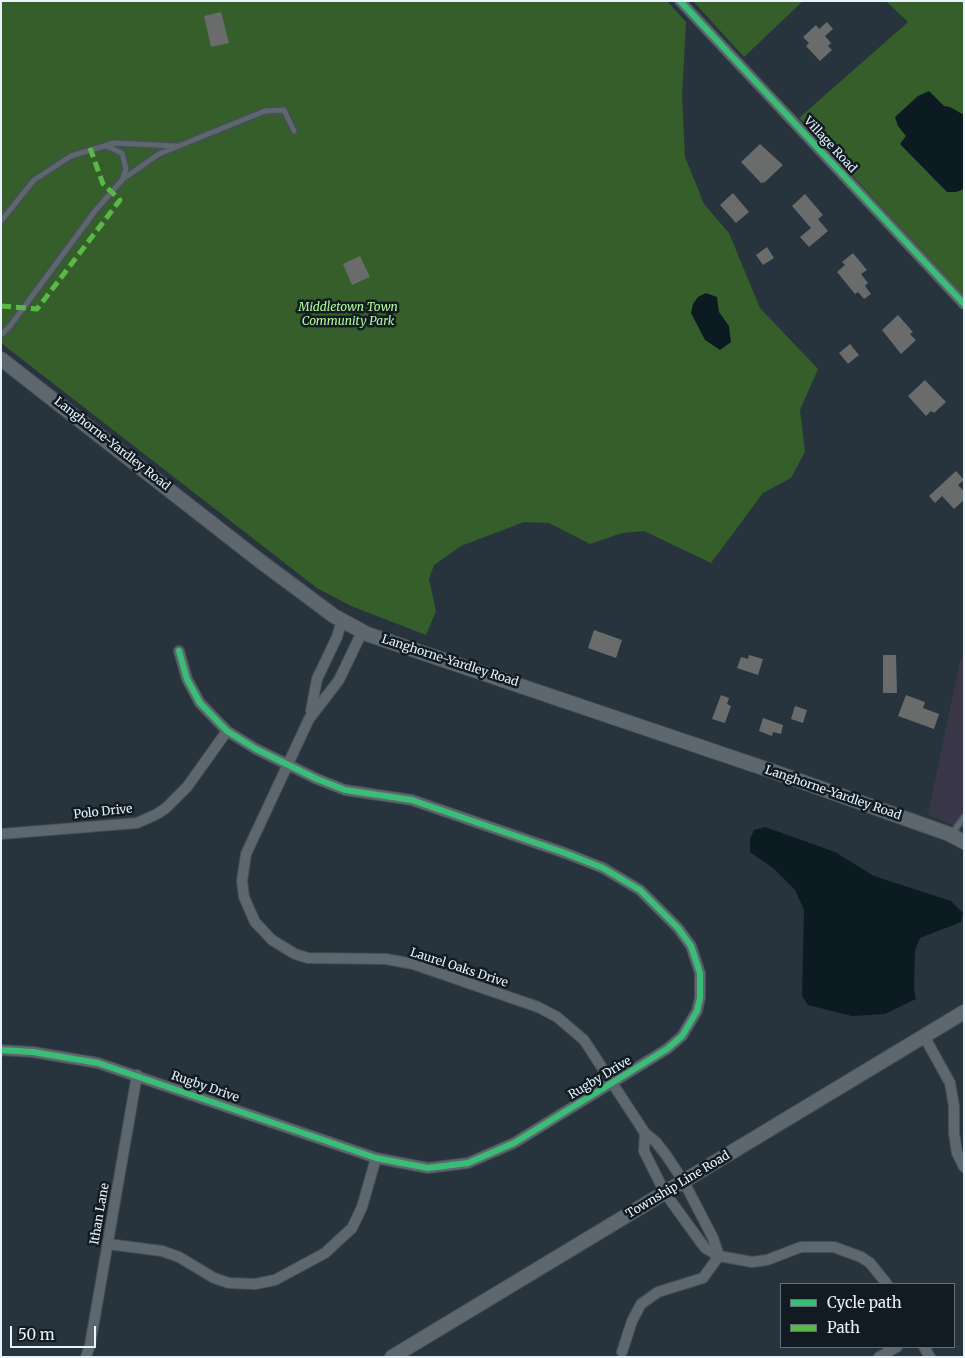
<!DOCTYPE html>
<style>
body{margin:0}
#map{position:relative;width:965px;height:1358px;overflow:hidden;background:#27343d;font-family:Merriweather,serif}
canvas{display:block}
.frame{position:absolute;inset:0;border:2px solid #e6f3fd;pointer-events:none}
.legend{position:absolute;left:780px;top:1283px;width:175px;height:65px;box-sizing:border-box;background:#121b22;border:1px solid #67717a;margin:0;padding:6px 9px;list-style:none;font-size:15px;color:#e6f3fd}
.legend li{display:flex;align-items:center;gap:10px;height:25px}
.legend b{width:25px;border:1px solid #67717a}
.scale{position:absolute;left:10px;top:1326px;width:86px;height:22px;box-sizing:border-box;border:2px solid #e6f3fd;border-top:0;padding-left:6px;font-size:15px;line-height:18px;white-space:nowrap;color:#e6f3fd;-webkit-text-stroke:4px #121b22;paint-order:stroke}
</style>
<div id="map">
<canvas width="965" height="1358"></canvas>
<div class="frame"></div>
<ul class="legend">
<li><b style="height:6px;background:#3abd76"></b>Cycle path</li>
<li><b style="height:6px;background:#58b947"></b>Path</li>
</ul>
<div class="scale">50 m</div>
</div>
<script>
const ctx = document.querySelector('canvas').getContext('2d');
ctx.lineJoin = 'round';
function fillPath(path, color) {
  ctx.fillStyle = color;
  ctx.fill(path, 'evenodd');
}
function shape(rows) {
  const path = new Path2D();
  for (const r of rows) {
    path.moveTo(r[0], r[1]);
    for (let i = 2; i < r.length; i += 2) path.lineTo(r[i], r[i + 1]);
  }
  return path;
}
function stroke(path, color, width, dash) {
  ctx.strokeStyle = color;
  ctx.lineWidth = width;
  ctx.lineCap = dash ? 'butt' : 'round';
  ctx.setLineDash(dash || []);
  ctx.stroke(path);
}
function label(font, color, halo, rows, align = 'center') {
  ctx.font = font + ' Merriweather,serif';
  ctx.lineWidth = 5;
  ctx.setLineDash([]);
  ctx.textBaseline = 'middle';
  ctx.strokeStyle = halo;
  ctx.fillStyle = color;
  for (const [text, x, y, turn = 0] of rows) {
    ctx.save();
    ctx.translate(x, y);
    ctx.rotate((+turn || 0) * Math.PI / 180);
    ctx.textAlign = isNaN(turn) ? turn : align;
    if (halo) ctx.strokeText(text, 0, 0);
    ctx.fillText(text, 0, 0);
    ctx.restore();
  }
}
const commercial = shape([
 [964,653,964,829,928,815,960,660]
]);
const green = shape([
 [1,1,667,1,686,22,682,96,685,157,704,204,729,233,760,308,818,369,800,410,805,452,791,478,763,493,711,563,644,531,622,533,590,544,549,523,524,522,461,546,434,565,429,579,436,611,426,635,351,606,317,588,1,343],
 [693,1,803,1,744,57],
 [886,1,964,1,964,296,799,118,908,22]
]);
const water = shape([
 [929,91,944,106,950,107,964,115,964,189,956,192,947,192,900,144,906,136,898,126,895,117,918,96],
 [706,293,717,297,719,312,729,326,731,342,720,350,705,340,691,313,693,304,698,297],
 [765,827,835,852,874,876,951,901,963,913,961,922,920,938,915,950,914,988,916,999,885,1014,852,1016,808,1005,802,996,804,910,795,890,773,868,750,852,750,839,754,830]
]);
const building = shape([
 [221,12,229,43,211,47,204,16],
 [827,22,833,29,825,36,831,43,828,46,832,50,820,61,806,46,809,43,803,37,816,25,819,29],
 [760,144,783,165,765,182,761,183,741,162],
 [733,193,749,212,736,223,720,205],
 [805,194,823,215,818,219,828,231,809,247,800,237,811,228,792,206],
 [767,247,774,258,763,265,756,255],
 [853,253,867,270,861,274,868,283,865,286,871,294,864,299,858,292,855,294,837,272,845,265,842,262],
 [360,256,370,277,352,285,343,264],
 [898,315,913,332,910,334,916,340,901,354,882,330],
 [850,344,859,355,848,364,839,353],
 [925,380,946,402,934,413,931,411,926,416,908,396],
 [956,471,964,480,958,485,964,491,964,500,954,509,942,496,935,503,929,496],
 [594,630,622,640,616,658,588,648],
 [749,655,763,659,758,675,737,668,741,657,748,659],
 [883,655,896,655,897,693,883,693],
 [721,695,729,698,727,704,731,706,725,723,712,719],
 [906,695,925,702,923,708,939,714,934,729,898,716],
 [795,706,807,710,803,723,791,719],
 [763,718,783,725,781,734,773,732,772,736,759,731]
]);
const lane = shape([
 [106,146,122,153,126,169,123,178],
 [1,221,34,180,71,156,114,143,176,146],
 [1,335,10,326,95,211,123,179,159,154,265,111,284,110,294,131],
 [951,835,964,817]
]);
const street = shape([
 [680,1,964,304],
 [362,632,339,680,309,719,246,854,242,881,244,897,255,922,272,940,295,954,308,958,386,959,413,964,538,1007,557,1017,584,1040,645,1133,656,1142,666,1155,684,1182,713,1238,719,1256],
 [311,711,317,679,337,637,342,620],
 [1,834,137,823,157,814,166,808,187,787,227,731],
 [924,1036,950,1083,954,1106,954,1133,957,1153,964,1167],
 [1,1050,33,1052,98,1063,376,1158,428,1168,468,1163,514,1143,667,1049,682,1036,697,1011,700,998,700,973,691,946,678,928,640,890,603,868,565,853,412,800,345,790,317,779,256,749,227,731,200,703,187,679,179,651],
 [645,1133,644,1151,665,1193,705,1248,719,1256,752,1262,767,1260,801,1247,834,1247,861,1257,870,1263,887,1284],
 [108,1244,162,1251,179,1257,214,1278,229,1283,255,1284,275,1280,325,1253,352,1228,362,1207,376,1158],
 [924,1347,930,1357],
 [622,1352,632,1321,641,1304,658,1292,703,1278,719,1256],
 [86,1357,90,1345,137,1075],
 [879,1357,897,1347]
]);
const secondary = shape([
 [1,359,260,561,334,616,367,634,772,771,949,834,964,842],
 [392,1357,964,1012]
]);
const quiet = shape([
 [1,306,37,309,41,304,120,200,103,184,90,148]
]);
const cycleway = shape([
 [680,1,964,304],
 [1,1050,33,1052,98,1063,376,1158,428,1168,468,1163,514,1143,667,1049,682,1036,697,1011,700,998,700,973,691,946,678,928,640,890,603,868,565,853,412,800,345,790,317,779,256,749,227,731,200,703,187,679,179,651]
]);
const streetNames = [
 ["Village Road",830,145,47],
 ["Langhorne-Yardley Road",112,444,38],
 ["Langhorne-Yardley Road",450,661,18],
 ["Langhorne-Yardley Road",833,793,19],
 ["Polo Drive",103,812,-6],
 ["Laurel Oaks Drive",459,968,18],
 ["Rugby Drive",600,1078,-31],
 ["Rugby Drive",205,1087,19],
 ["Township Line Road",678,1185,-31],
 ["Ithan Lane",100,1214,-80]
];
const parkNames = [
 ["Middletown Town",348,308],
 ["Community Park",348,322]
];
fillPath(commercial, '#393747');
fillPath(green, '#355e2a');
fillPath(water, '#0c1a22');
fillPath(building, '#6a6c6b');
stroke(lane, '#444f56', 8);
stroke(street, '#444f56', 12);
stroke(secondary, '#444f56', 16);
stroke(lane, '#5e676e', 5);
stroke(street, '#5e676e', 10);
stroke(secondary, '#5e676e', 14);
stroke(quiet, '#58b947', 5, [10, 5]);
stroke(cycleway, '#3abd76', 6);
label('12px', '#e6f3fd', '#121b22', streetNames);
label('italic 12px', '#b0fc97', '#121b22', parkNames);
</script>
